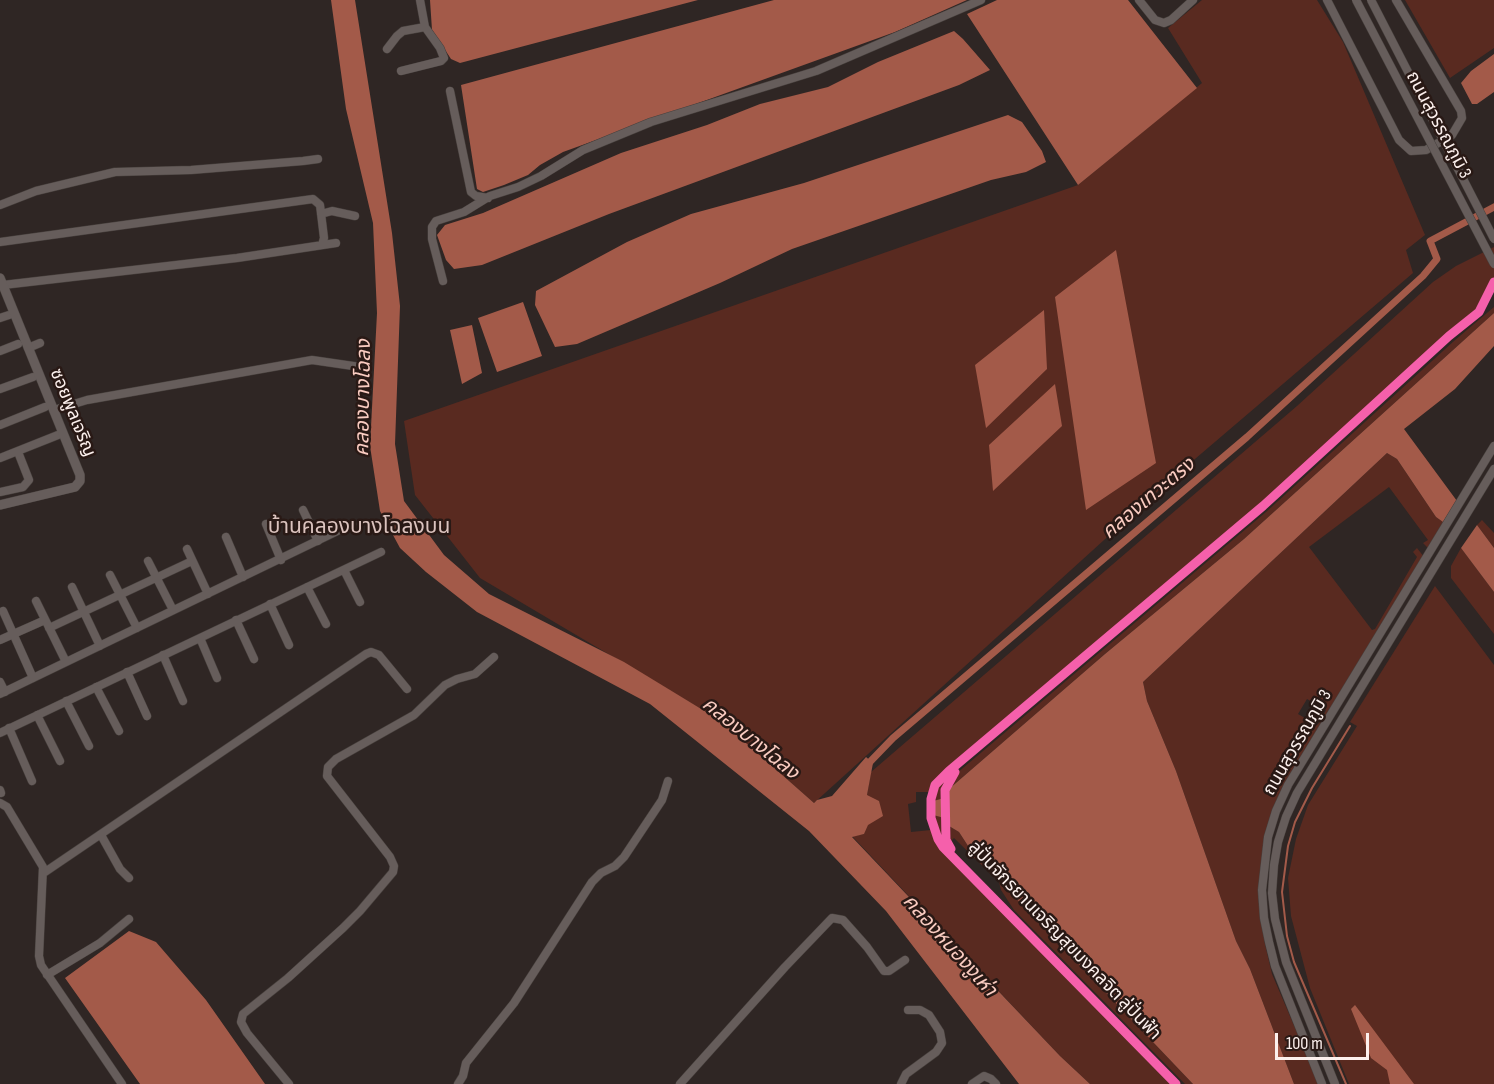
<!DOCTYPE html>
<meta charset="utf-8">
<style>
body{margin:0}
#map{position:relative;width:1494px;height:1084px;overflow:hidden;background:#2f2624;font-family:"Sofia Sans Condensed",sans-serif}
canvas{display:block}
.scale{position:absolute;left:1275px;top:1033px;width:94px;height:27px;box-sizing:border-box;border:3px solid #fcf0ed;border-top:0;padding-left:8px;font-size:18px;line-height:21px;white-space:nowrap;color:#fcf0ed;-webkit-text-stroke:4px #291915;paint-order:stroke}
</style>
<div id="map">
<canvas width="1494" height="1084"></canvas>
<div class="scale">100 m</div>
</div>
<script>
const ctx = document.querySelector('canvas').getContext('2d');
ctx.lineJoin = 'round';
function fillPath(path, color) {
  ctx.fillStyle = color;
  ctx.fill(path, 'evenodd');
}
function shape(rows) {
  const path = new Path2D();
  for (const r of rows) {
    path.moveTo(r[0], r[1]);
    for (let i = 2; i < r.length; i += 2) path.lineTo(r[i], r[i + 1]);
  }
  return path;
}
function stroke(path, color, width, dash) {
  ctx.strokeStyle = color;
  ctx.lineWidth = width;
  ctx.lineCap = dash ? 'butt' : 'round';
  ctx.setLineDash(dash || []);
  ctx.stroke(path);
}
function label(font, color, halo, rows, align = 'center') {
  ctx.font = font + ' "Sofia Sans Condensed","Noto Sans Thai",sans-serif';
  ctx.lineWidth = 5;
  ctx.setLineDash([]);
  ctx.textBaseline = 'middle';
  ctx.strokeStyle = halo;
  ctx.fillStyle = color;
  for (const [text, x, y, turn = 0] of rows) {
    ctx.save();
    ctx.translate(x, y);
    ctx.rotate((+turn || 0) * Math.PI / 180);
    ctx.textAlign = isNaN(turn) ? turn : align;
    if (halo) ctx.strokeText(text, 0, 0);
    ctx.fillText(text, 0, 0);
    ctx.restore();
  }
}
const green = shape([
 [1202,0,1317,0,1343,42,1425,235,1406,250,1413,273,1168,482,814,803,718,719,480,578,415,495,404,421,1078,185,1202,83,1168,28],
 [1405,0,1494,0,1494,48,1450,78],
 [1494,247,1494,278,1477,310,1261,505,938,777,930,792,916,792,916,802,908,804,911,832,931,830,935,840,942,848,1173,1084,1090,1084,1060,1056,852,836,864,834,867,795,871,772,1297,406,1433,282,1456,266],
 [1494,307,1494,313,1244,539,1105,654,949,789,957,773,1266,512,1454,341],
 [1387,453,1397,459,1436,517,1446,524,1432,546,1428,548,1423,543,1428,540,1389,487,1309,547,1372,630,1375,629,1417,557,1413,552,1417,548,1424,557,1328,717,1324,714,1326,710,1307,699,1298,714,1317,725,1320,722,1323,724,1274,810,1262,919,1265,944,1272,974,1319,1084,1294,1084,1250,969,1236,941,1176,771,1147,701,1143,682],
 [1482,520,1494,533,1494,548,1477,525],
 [1461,548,1494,592,1494,634,1451,578,1451,566],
 [1435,586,1494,665,1494,1084,1349,1084,1310,988,1291,916,1288,878,1296,839,1308,805,1357,726,1350,722],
 [952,771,944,784,941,799,933,801,937,786],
 [933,815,942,817,945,844,947,848,939,838],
 [949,826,959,832,972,852,1193,1084,1185,1084,1014,910,1001,890,999,882,954,838,950,842]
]);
const water = shape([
 [331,0,355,0,392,233,400,306,395,444,404,501,444,555,489,594,624,662,721,721,814,803,817,800,832,796,866,757,873,763,867,795,879,801,883,816,868,825,864,834,852,837,1060,1056,1090,1084,1019,1084,886,911,809,831,650,704,477,612,426,572,400,548,380,511,370,446,377,313,373,223,346,109],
 [430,0,698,0,460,63,451,59,432,30],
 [774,0,967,0,895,32,563,152,540,165,528,175,504,185,483,192,477,189,461,85],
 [997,0,1128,0,1197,88,1078,185,967,14],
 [954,31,963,39,990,70,959,85,609,214,482,265,454,269,446,260,437,235,445,225,483,213,621,153,707,125,760,104,828,87,878,62],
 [1494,54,1494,92,1477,104,1472,104,1461,83,1471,71],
 [1008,115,1022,122,1042,151,1046,162,1026,172,991,180,792,249,720,283,577,344,555,347,535,305,536,291,627,242,691,214,804,183],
 [1116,250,1156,463,1086,510,1055,297],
 [523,302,542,356,497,372,478,318],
 [1044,310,1047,369,986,428,975,365],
 [1494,313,1494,346,1455,389,1404,429,1457,501,1443,522,1436,517,1397,459,1387,453,1143,682,1147,701,1176,771,1236,941,1250,969,1294,1084,1193,1084,972,852,959,832,949,826,948,819,933,815,933,801,948,797,949,789,1105,654,1244,539],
 [472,325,482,373,462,384,450,330],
 [1055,384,1062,426,993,491,989,445],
 [1477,525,1494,548,1494,592,1461,548],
 [129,931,156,942,206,1000,265,1084,140,1084,65,978],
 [1355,1005,1414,1084,1390,1084,1387,1070,1371,1058,1351,1009]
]);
const pier = shape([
 [946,790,947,790,948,828,945,821,943,821,943,795,945,795]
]);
const stream = shape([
 [1346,1084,1294,962,1287,936,1282,892,1288,846,1295,822,1312,788,1350,726]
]);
const canal = shape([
 [866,766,893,738,1247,437,1423,276,1437,259,1430,241,1494,207]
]);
const minor = shape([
 [1139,0,1155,20,1164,23,1171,20,1193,0],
 [1327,0,1399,140,1411,151,1426,150,1452,135,1462,118,1461,111,1396,0],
 [387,49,397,36,403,31,425,27],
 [401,71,441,61,444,58,440,48,425,27,420,0],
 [450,91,471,192,476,196,488,198],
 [0,205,36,191,115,172,191,170,303,161,318,159],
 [321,214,332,211,355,216],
 [0,242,313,199,320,205,324,238,322,245],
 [443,281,432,239,432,227,436,221,464,212,490,196,518,187,541,176,583,150,651,122,816,71,981,0],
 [3,285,237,258,336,243],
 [0,318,9,315],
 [28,348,40,343],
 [0,351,18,344],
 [0,389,33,377],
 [54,410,87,400,312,360,367,368],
 [0,425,45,407],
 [0,458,58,435],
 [0,492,23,487,29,480,18,452],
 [303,510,318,541],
 [266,524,281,560],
 [226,537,243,577],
 [187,549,208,594],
 [148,561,173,610],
 [344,570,360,602],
 [110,575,137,628],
 [72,587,100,646],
 [307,587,326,624],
 [36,601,66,662],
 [270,604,289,645],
 [3,611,33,678],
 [236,620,254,659],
 [49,628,192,561],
 [200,638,217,678],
 [0,640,45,620],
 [163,655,183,701],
 [127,672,147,716],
 [0,682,5,692],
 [96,687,119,731],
 [0,694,352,524],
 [66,701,89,746],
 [37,715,60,761],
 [9,728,32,781],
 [0,733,381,552],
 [0,790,1,793],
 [0,803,7,807,43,867,39,956,41,965,122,1084],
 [101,835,120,869,129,878],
 [45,872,366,654,371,652,379,655,407,689],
 [47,975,100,943,129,919],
 [289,1084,247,1033,241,1022,243,1014,288,978,343,928,360,911,393,872,394,866,390,857,327,776,328,767,336,759,414,715,445,685,457,679,475,674,494,657],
 [458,1084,463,1076,466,1063,514,1003,592,882,601,873,615,866,624,857,662,800,668,781],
 [680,1084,785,967,832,918,843,920,867,947,884,971,889,971,905,960],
 [901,1084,906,1074,936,1052,942,1043,940,1032,929,1015,920,1010,908,1010],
 [972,1084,984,1076,991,1079,996,1084],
 [1322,1084,1275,966,1269,942,1264,918,1262,890,1268,837,1276,811,1288,785,1494,446],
 [1335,1084,1286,962,1275,919,1272,893,1274,865,1278,842,1286,817,1297,793,1494,469]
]);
const tertiary = shape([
 [0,278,80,475,80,481,75,487,0,505]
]);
const minorBridge = shape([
 [1356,0,1494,264],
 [1371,0,1494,239]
]);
const cycleway = shape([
 [951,849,946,840,945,790,955,772],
 [1176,1084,943,847,938,839,931,818,931,799,935,785,949,771,1263,506,1449,336,1479,312,1494,282]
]);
const streetNames = [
 ["ถนนสุวรรณภูมิ 3",1438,125,62],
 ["ซอยพูลเจริญ",72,413,68],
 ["ถนนสุวรรณภูมิ 3",1298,743,-60],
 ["ลู่ปั่นจักรยานเจริญสุขมงคลจิต ลู่ปั่นฟ้า",1064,941,46]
];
const waterNames = [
 ["คลองบางโฉลง",364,398,-89],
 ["คลองเทวะตรง",1149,499,-40],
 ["คลองบางโฉลง",750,739,39],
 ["คลองหนองงูเห่า",949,946,48]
];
const quarterNames = [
 ["บ้านคลองบางโฉลงบน",359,528]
];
fillPath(green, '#592a20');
fillPath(water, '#a35a49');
fillPath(pier, '#2f2624');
stroke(stream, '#a35a49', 2);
stroke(canal, '#a35a49', 7);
stroke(minor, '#48413e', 9);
stroke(tertiary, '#48413e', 10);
stroke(minor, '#665d5b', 8);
stroke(tertiary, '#665d5b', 9);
stroke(minorBridge, '#48413e', 9, []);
stroke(minorBridge, '#665d5b', 8);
stroke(cycleway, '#f560ab', 9);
label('18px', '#fcf0ed', '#291915', streetNames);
label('italic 20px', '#faccc1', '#291915', waterNames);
label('21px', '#dbc3be', '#291915', quarterNames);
</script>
